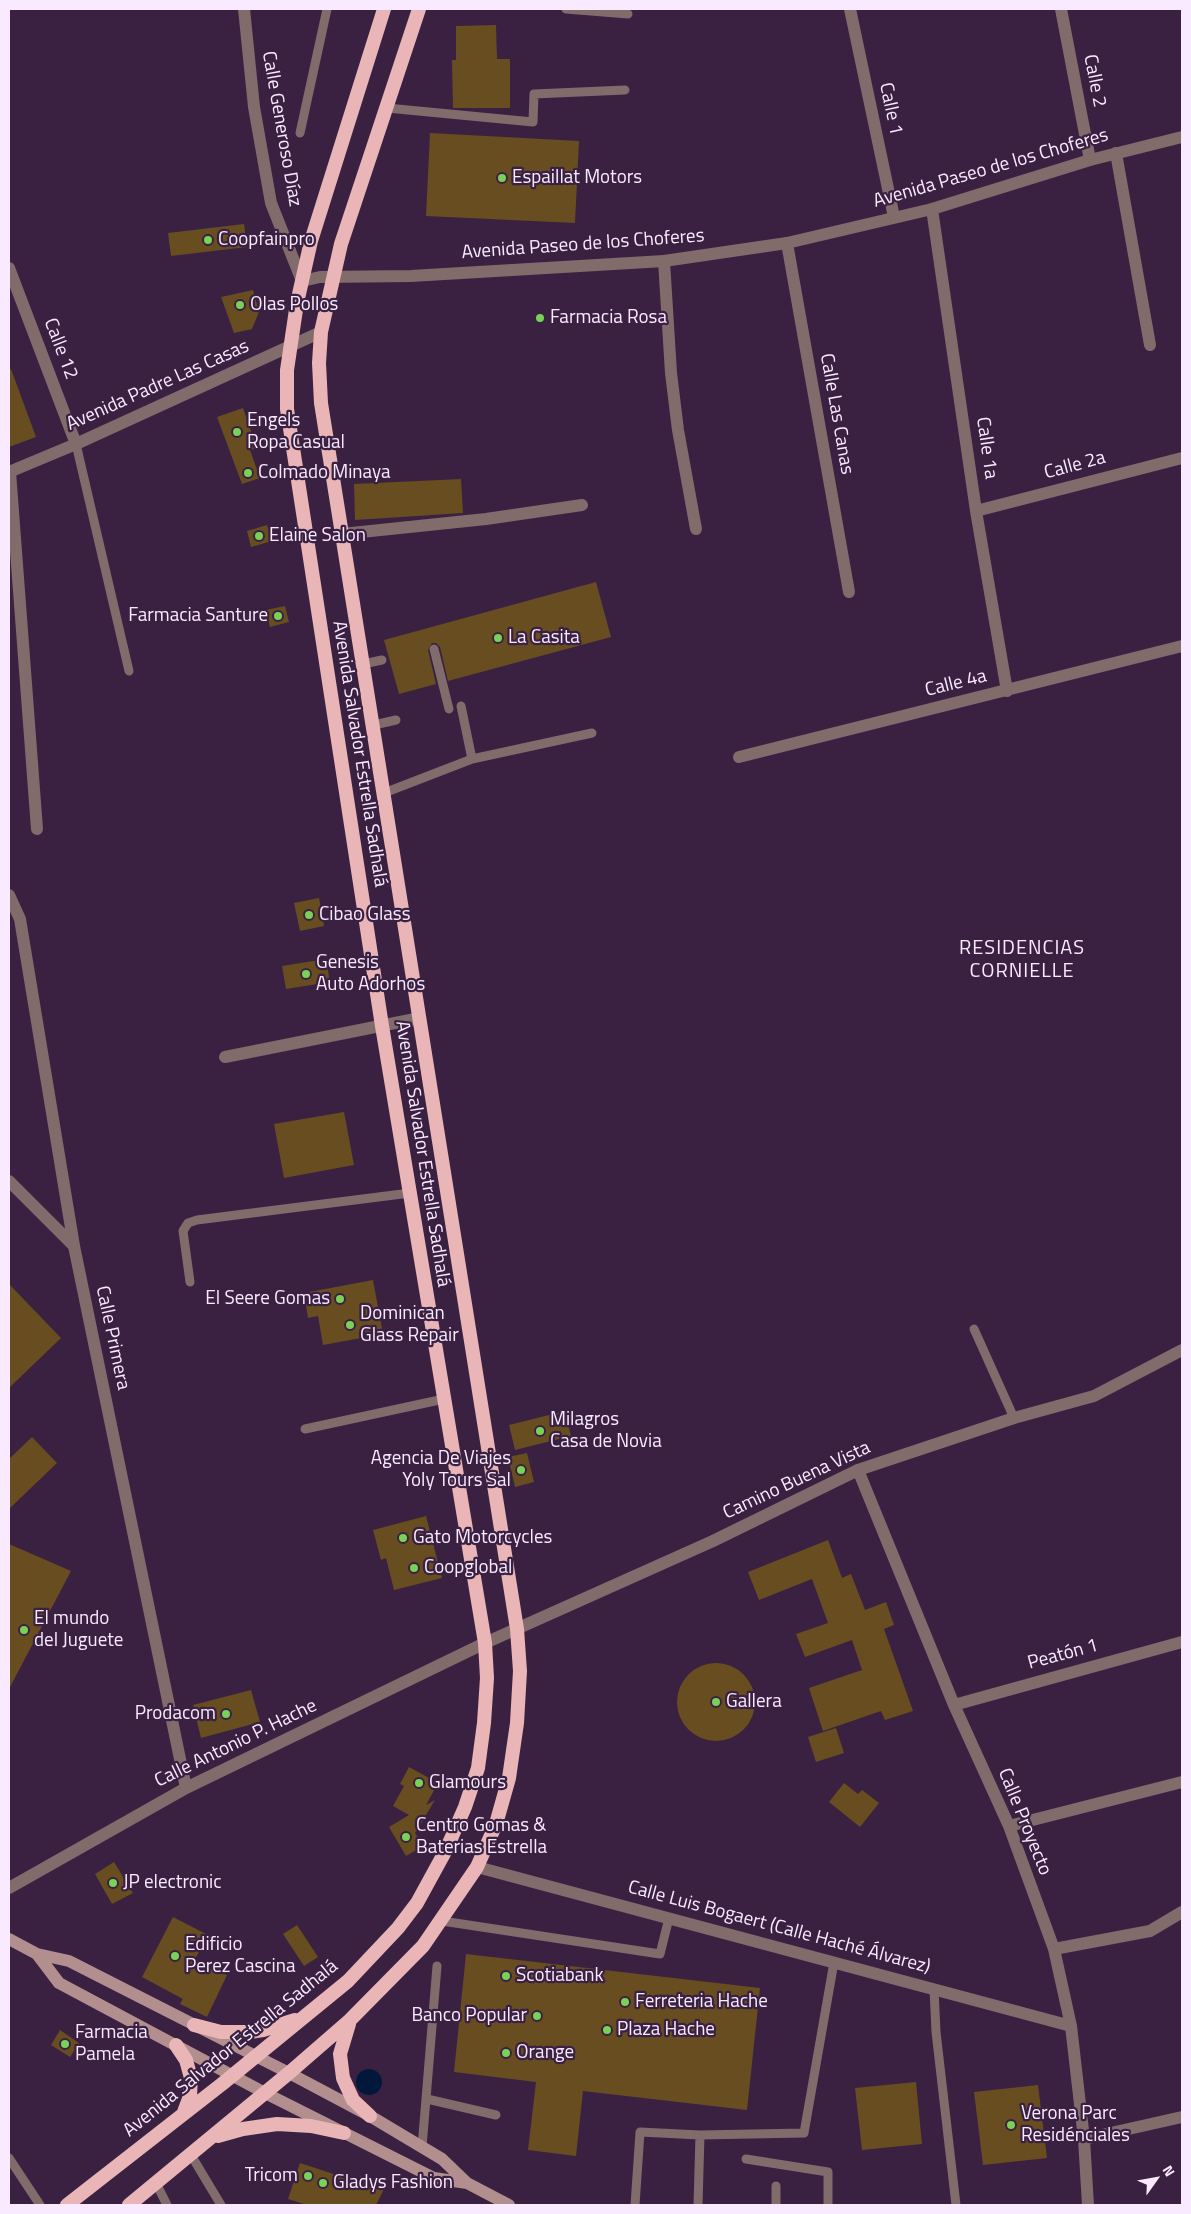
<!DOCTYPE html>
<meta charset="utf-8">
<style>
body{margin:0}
#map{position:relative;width:1191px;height:2214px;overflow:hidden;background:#3a2142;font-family:"Titillium Web",sans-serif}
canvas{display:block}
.frame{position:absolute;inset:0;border:10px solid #faeaff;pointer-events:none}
.north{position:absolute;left:1131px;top:2154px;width:50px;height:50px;-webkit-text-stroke:4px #3a2142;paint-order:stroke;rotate:58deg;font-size:14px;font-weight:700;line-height:20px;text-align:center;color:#faeaff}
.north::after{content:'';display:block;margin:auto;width:18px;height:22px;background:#faeaff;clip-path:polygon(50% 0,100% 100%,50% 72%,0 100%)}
</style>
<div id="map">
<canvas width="1191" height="2214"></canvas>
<div class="frame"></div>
<div class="north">N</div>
</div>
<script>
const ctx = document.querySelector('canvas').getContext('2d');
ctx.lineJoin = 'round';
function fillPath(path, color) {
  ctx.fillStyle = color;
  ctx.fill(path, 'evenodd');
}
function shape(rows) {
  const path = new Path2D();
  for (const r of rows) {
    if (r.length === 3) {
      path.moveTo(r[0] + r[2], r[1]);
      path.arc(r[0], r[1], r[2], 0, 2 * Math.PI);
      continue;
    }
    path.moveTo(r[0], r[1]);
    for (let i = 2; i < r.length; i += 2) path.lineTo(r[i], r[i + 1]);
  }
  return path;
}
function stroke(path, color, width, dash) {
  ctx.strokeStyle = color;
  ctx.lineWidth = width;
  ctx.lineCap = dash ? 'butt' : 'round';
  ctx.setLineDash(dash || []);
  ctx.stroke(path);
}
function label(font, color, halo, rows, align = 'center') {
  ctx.font = font + ' "Titillium Web",sans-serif';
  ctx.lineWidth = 4.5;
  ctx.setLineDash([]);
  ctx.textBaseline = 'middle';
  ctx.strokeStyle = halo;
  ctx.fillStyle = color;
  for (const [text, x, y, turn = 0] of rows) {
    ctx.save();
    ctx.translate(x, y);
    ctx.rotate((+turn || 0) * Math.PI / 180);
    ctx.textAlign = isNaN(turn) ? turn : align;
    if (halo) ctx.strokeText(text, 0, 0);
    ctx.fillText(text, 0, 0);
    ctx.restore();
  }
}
const water = shape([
 [369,2082,13]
]);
const building = shape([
 [496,25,497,59,510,59,510,108,453,108,452,60,456,60,456,26],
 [430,133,579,141,575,223,426,216],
 [244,224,247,247,171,256,168,233],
 [253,290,259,312,252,329,234,333,221,297],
 [9,369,11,369,36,437,9,447],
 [243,408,257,448,250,450,260,478,242,484,217,417],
 [461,479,463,513,355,520,354,484],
 [267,525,272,541,251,547,247,531],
 [596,582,611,637,448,681,440,647,436,643,432,643,428,650,436,684,399,694,384,640],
 [285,606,289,622,270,627,266,610],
 [319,898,324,926,300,931,294,903],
 [326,959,330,982,286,989,282,966],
 [344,1112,354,1165,284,1178,274,1124],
 [373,1280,383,1334,323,1345,318,1316,308,1318,304,1293],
 [9,1284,61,1338,9,1388],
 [565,1411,571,1436,515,1450,509,1425],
 [32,1437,57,1463,9,1509,9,1459],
 [527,1453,534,1482,515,1487,508,1457],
 [426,1516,442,1578,394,1590,386,1558,381,1560,373,1530],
 [828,1540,842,1578,851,1574,865,1610,886,1602,894,1625,884,1629,913,1711,885,1720,881,1711,823,1731,809,1688,862,1670,852,1640,805,1657,796,1634,828,1623,812,1579,759,1600,748,1572],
 [9,1544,71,1571,9,1689],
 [716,1702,39],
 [251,1690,260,1722,201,1738,193,1705],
 [836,1728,844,1753,816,1762,808,1737],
 [409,1767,438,1783,426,1805,435,1800,415,1833,423,1846,406,1856,389,1827,409,1815,393,1806,404,1786,400,1784],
 [844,1783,858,1794,862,1790,879,1803,860,1827,829,1802],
 [114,1862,133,1893,112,1904,95,1874],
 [173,1917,208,1935,195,1959,227,1975,207,2017,180,2004,183,1999,142,1977],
 [297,1925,318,1957,304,1966,283,1934],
 [466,1954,760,1988,747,2110,583,2091,576,2156,528,2150,536,2082,454,2072],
 [60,2030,79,2043,70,2057,51,2045],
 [916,2082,922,2144,862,2150,855,2088],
 [1038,2085,1047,2158,983,2165,974,2092],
 [300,2163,358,2182,360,2176,384,2189,376,2205,307,2205,288,2199]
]);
const service = shape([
 [566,9,628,14],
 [387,108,533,122,534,94,625,90],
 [300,133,327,9],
 [76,444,129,671],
 [434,649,449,709],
 [363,664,382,660],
 [461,706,472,759],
 [374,725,396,720],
 [384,793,472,759,592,733],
 [190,1282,183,1231,188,1223,197,1220,410,1193],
 [974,1329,1014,1418],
 [305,1429,444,1399],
 [442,1921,660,1954,669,1918],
 [934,1989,936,2032,956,2205],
 [427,2099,496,2115],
 [700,2135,804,2133,834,1962],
 [422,2147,437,1966],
 [191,2155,221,2205],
 [9,2158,40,2205],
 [746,2159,828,2172,828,2205],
 [156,2183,167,2205],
 [776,2186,776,2205],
 [635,2205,640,2132,700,2135,698,2205]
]);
const minor = shape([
 [244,9,254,107,271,203,302,281],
 [850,9,894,217],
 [1061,9,1090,160],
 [1116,153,1150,345],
 [932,209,976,511,1007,691],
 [787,243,849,592],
 [664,261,671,373,678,430,696,529],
 [9,268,76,444],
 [9,472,76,444,321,332],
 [10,472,37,829],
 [976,511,1182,458],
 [342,534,486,519,582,505],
 [739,757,1182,646],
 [9,895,20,919,74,1246,186,1788],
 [225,1057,420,1018],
 [9,1181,74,1246],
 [858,1470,954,1705,1009,1826,1054,1949,1071,2026,1084,2139,1088,2205],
 [954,1705,1182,1642],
 [1009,1826,1182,1782],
 [477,1867,1071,2026],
 [9,1888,186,1788,485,1643],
 [1054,1949,1150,1931,1182,1912],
 [1084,2139,1182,2117]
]);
const tertiary = shape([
 [302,281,320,277,411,276,664,261,787,243,932,209,1090,160,1182,137],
 [485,1643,713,1541,858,1470,1014,1418,1094,1396,1182,1350]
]);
const secondary = shape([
 [9,1939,37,1954,69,1961,289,2073,370,2116,442,2159,467,2183,509,2205],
 [37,1954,59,1983,265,2093,434,2178,467,2183]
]);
const trunk = shape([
 [349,2024,340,2054,343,2078,353,2100,370,2116],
 [194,2025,221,2032,250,2032,263,2030,295,2020],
 [176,2045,186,2060,191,2078,190,2096,184,2112],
 [218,2136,243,2129,277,2124,311,2126,344,2133],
 [67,2205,222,2084,348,1981,398,1928,417,1903,446,1850,465,1807,478,1768,484,1723,487,1678,485,1643,382,1026,287,409,287,370,297,303,311,241,384,9],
 [129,2205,289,2073,350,2020,423,1946,477,1867,496,1824,509,1778,517,1723,520,1671,517,1629,321,403,319,363,321,332,341,244,419,9]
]);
const markers = [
 [502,178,5,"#7ad157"],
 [208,240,5,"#7ad157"],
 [240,305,5,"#7ad157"],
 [540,318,5,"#7ad157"],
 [237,432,5,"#7ad157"],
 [248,473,5,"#7ad157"],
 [259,536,5,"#7ad157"],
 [278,616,5,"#7ad157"],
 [498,638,5,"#7ad157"],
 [309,915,5,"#7ad157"],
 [306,974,5,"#7ad157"],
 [340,1299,5,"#7ad157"],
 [350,1325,5,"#7ad157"],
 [540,1431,5,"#7ad157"],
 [521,1470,5,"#7ad157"],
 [403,1538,5,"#7ad157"],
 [414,1568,5,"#7ad157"],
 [24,1630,5,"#7ad157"],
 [716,1702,5,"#7ad157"],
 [226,1714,5,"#7ad157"],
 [419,1783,5,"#7ad157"],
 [406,1837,5,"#7ad157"],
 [113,1883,5,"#7ad157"],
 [175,1956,5,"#7ad157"],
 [506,1976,5,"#7ad157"],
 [625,2002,5,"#7ad157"],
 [537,2016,5,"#7ad157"],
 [607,2030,5,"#7ad157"],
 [65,2044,5,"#7ad157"],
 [506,2053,5,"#7ad157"],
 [1011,2125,5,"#7ad157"],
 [308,2176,5,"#7ad157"],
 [323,2183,5,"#7ad157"]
];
const streetNames = [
 ["Calle 2",1094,81,79],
 ["Calle 1",890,109,78],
 ["Calle Generoso Díaz",281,129,80],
 ["Avenida Paseo de los Choferes",991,169,-16],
 ["Avenida Paseo de los Choferes",583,245,-4],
 ["Calle 12",60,349,69],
 ["Avenida Padre Las Casas",158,386,-24],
 ["Calle Las Canas",836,414,80],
 ["Calle 1a",986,448,82],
 ["Calle 2a",1075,466,-15],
 ["Calle 4a",956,684,-14],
 ["Avenida Salvador Estrella Sadhalá",359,754,81],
 ["Avenida Salvador Estrella Sadhalá",422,1154,81],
 ["Calle Primera",112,1338,78],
 ["Camino Buena Vista",797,1481,-25],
 ["Peatón 1",1063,1655,-15],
 ["Calle Antonio P. Hache",236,1744,-26],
 ["Calle Proyecto",1024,1822,68],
 ["Calle Luis Bogaert (Calle Haché Álvarez)",779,1928,15],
 ["Avenida Salvador Estrella Sadhalá",231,2049,-39]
];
const poiNames = [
 ["Espaillat Motors",512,178],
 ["Coopfainpro",218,240],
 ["Olas Pollos",250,305],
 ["Farmacia Rosa",550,318],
 ["Engels",247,421],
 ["Ropa Casual",247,443],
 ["Colmado Minaya",258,473],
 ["Elaine Salon",269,536],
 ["Farmacia Santure",268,616,"right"],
 ["La Casita",508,638],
 ["Cibao Glass",319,915],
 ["Genesis",316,963],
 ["Auto Adorhos",316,985],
 ["El Seere Gomas",330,1299,"right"],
 ["Dominican",360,1314],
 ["Glass Repair",360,1336],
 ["Milagros",550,1420],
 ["Casa de Novia",550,1442],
 ["Agencia De Viajes",511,1459,"right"],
 ["Yoly Tours Sal",511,1481,"right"],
 ["Gato Motorcycles",413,1538],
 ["Coopglobal",424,1568],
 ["El mundo",34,1619],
 ["del Juguete",34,1641],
 ["Gallera",726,1702],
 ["Prodacom",216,1714,"right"],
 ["Glamours",429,1783],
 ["Centro Gomas &",416,1826],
 ["Baterias Estrella",416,1848],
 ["JP electronic",123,1883],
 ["Edificio",185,1945],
 ["Perez Cascina",185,1967],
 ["Scotiabank",516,1976],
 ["Ferreteria Hache",635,2002],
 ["Banco Popular",527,2016,"right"],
 ["Plaza Hache",617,2030],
 ["Farmacia",75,2033],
 ["Pamela",75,2055],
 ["Orange",516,2053],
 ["Verona Parc",1021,2114],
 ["Residénciales",1021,2136],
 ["Tricom",298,2176,"right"],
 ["Gladys Fashion",333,2183]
];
const neighbourhoodNames = [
 ["RESIDENCIAS",1022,949],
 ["CORNIELLE",1022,972]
];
fillPath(water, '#02183a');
fillPath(building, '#684d20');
stroke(service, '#826b6b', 9);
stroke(minor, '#826b6b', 12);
stroke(tertiary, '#826b6b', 12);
stroke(secondary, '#b38e8e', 12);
stroke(trunk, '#e9b5b6', 14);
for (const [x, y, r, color] of markers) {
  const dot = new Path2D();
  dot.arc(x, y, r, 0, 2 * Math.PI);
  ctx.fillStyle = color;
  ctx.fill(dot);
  stroke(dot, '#3a2142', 2);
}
label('19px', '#faeaff', '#3a2142', streetNames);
label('19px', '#faeaff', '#3a2142', poiNames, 'left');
ctx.letterSpacing = '1px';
label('20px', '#faeaff', '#3a2142', neighbourhoodNames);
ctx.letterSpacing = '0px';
</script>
